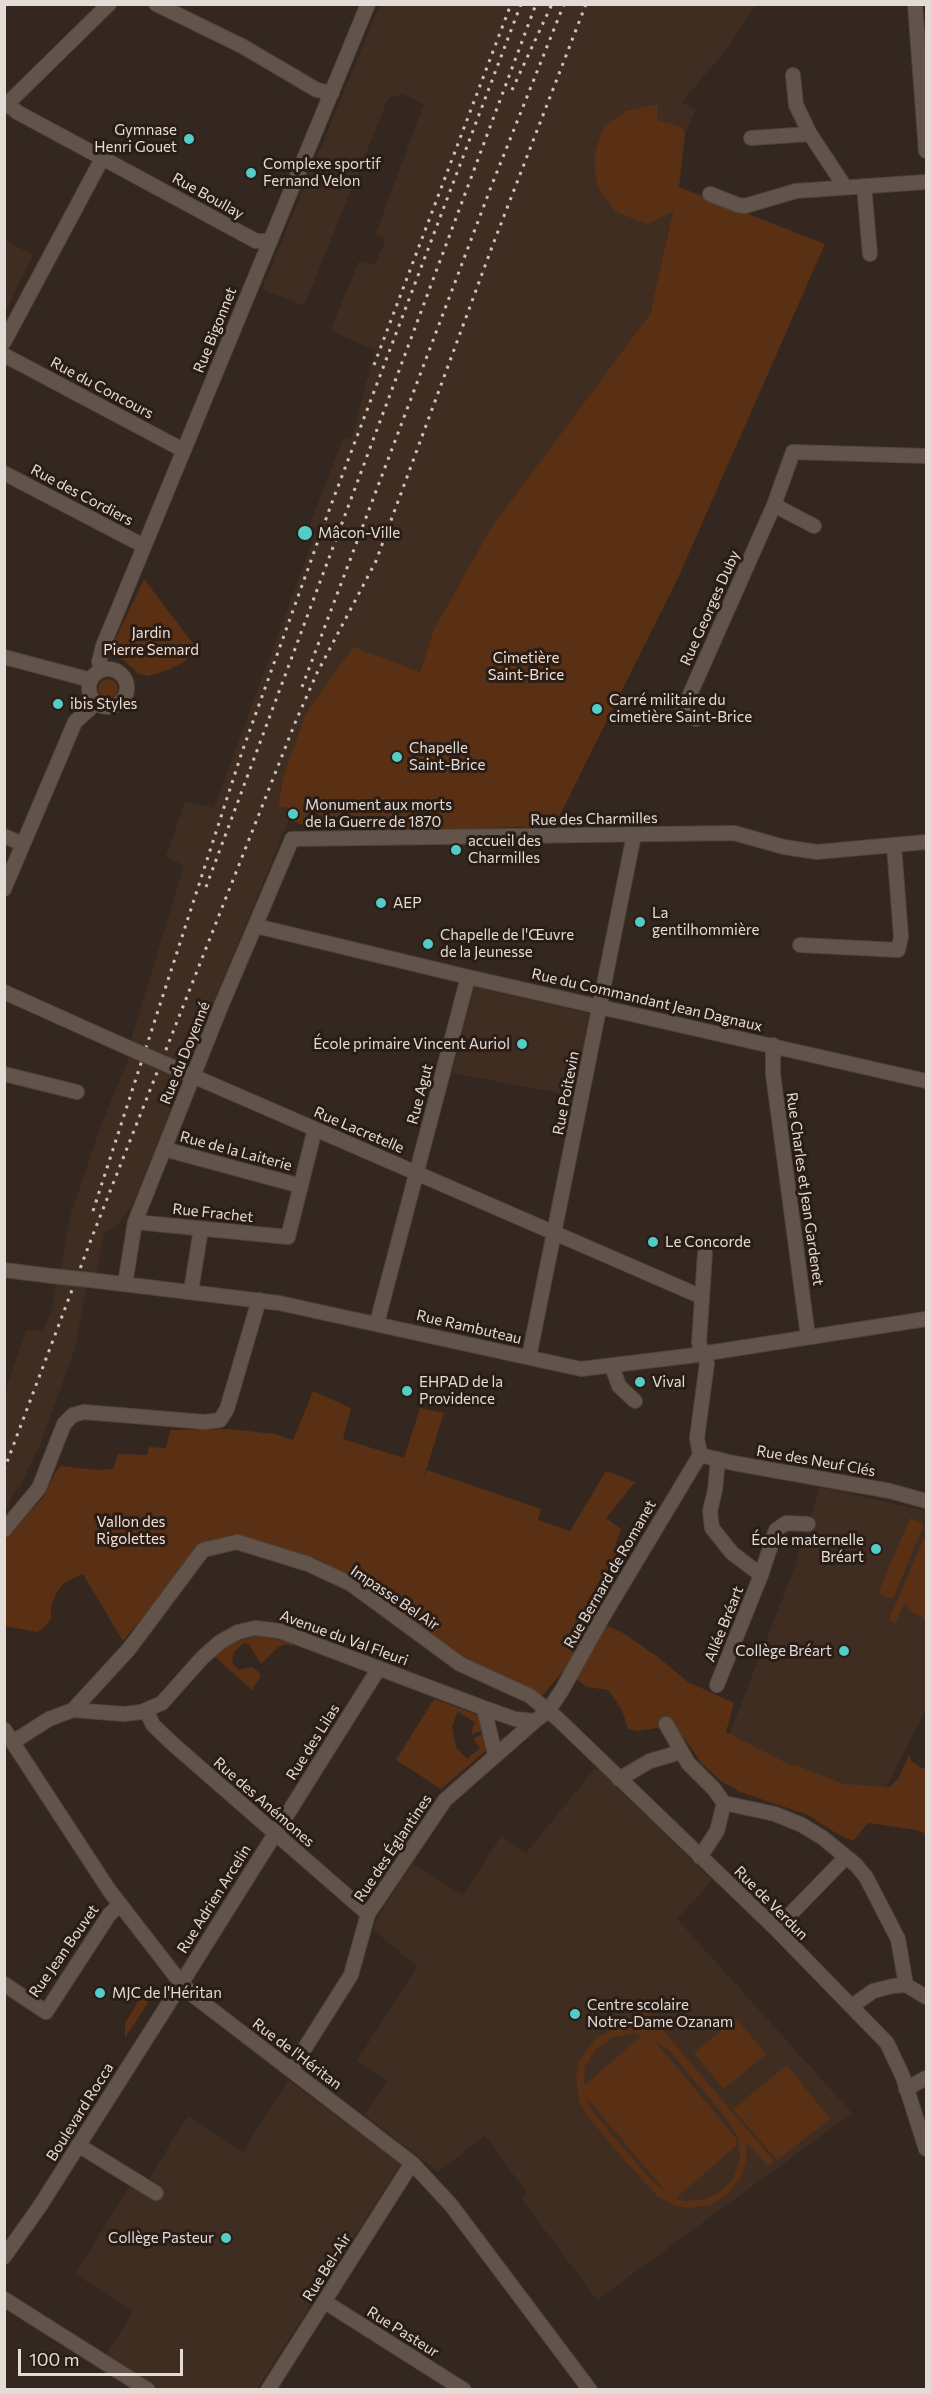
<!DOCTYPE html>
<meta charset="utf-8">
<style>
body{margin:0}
#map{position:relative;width:931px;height:2394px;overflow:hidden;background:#33271f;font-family:Commissioner,sans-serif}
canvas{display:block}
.frame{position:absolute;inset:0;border:6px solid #e3dbd6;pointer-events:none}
.scale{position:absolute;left:18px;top:2349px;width:165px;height:27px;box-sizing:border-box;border:3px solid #e3dbd6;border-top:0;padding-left:8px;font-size:18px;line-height:21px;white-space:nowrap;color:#e3dbd6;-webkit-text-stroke:4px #291d16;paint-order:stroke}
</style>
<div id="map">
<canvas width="931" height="2394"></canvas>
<div class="frame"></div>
<div class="scale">100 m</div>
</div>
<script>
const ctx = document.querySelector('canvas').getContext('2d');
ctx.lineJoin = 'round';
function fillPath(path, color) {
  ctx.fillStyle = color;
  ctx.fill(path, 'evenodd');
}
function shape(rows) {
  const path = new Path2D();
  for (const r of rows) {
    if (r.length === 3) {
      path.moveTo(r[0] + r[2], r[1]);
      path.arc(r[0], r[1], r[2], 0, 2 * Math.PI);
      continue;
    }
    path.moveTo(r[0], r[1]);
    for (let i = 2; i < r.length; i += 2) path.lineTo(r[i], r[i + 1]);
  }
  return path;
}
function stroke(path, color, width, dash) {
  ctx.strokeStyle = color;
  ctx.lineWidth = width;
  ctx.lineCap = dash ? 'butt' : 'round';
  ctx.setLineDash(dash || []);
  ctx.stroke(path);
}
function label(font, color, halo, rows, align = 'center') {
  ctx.font = font + ' Commissioner,sans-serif';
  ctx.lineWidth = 6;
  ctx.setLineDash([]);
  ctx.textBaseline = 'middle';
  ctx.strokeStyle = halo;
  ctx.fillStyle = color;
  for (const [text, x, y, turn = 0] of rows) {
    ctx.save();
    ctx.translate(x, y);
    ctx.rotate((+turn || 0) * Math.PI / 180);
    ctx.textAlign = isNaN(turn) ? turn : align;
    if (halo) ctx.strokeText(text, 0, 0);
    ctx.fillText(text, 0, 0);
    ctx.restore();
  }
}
const built = shape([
 [380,5,756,5,727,49,681,103,696,109,685,134,678,187,650,314,492,526,433,631,419,672,305,715,283,777,280,791,279,806,292,809,289,819,193,1053,189,1057,178,1060,173,1077,178,1087,177,1094,132,1206,117,1225,104,1233,97,1272,86,1289,75,1349,41,1442,20,1487,17,1487,5,1512,5,1392,26,1330,43,1331,53,1307,55,1286,61,1267,71,1213,102,1123,129,1058,131,1040,184,866,166,856,185,802,214,808,317,529,310,525,343,438,350,440,352,437,375,350,330,331,359,261,375,265,386,239,375,235,424,104,402,94,388,99,304,306,262,289],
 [5,240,33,255,5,312],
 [474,987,591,1014,575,1096,452,1073],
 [820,1487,926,1511,926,1709,873,1813,726,1742,793,1572],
 [596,1767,712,1880,677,1919,852,2113,597,2300,521,2198,527,2193,485,2136,438,2172,364,2114,388,2081,357,2061,417,1966,373,1930,380,1913,412,1864,463,1895,501,1836,526,1853],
 [288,2080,401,2164,257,2389,156,2389,104,2357,133,2312,75,2274,130,2186,154,2201,163,2188,149,2178,188,2116,243,2152]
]);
const green = shape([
 [658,104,657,120,682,127,685,134,679,187,825,244,678,578,556,823,552,826,371,832,371,828,363,827,364,823,357,823,356,819,333,817,333,824,321,824,319,823,322,816,311,811,304,826,289,819,292,809,278,806,283,777,305,715,353,647,420,672,433,631,492,526,650,314,673,211,647,224,615,211,598,187,595,173,595,153,604,126,626,111],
 [144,579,195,646,198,648,185,661,171,669,148,676,139,674,121,658,114,642],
 [108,689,10],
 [313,1391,351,1408,343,1439,404,1458,420,1408,444,1413,422,1483,427,1470,541,1509,538,1520,570,1531,606,1471,635,1482,606,1518,621,1529,616,1543,623,1552,592,1619,623,1633,658,1657,688,1682,734,1703,726,1732,792,1766,795,1765,844,1784,889,1787,898,1779,909,1755,911,1761,921,1768,926,1769,926,1834,917,1830,868,1823,853,1841,836,1833,808,1815,740,1792,721,1781,702,1764,685,1739,657,1728,638,1731,628,1729,622,1710,608,1690,587,1687,564,1670,542,1696,536,1694,522,1685,465,1658,435,1638,398,1609,358,1580,317,1559,232,1535,205,1543,123,1641,83,1574,64,1583,57,1592,51,1607,51,1619,43,1629,36,1632,5,1626,4,1541,44,1496,56,1471,61,1466,97,1470,113,1469,118,1454,147,1455,149,1447,166,1448,170,1430,230,1429,275,1434,293,1440],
 [910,1518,924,1524,893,1599,878,1593],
 [926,1533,926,1619,914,1613,904,1603,896,1623,889,1620],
 [258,1636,283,1640,292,1644,292,1646,287,1644,278,1647,261,1664,248,1643,244,1643,234,1652,232,1662,238,1670,252,1667,260,1673,260,1677,252,1690,214,1656,232,1642],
 [434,1699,481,1716,485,1730,474,1733,474,1736,471,1732,475,1722,458,1712,452,1726,456,1747,467,1759,480,1748,474,1740,474,1738,486,1733,488,1749,441,1789,396,1760],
 [145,1990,153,1995,125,2038,125,2023],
 [638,2001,774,2161,768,2166,746,2142,746,2162,741,2177,726,2196,710,2205,689,2208,677,2206,658,2197,613,2147,587,2115,579,2101,576,2077,579,2063,585,2052,598,2037,614,2029,624,2027,651,2030,631,2006],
 [632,2033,642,2035,584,2086,585,2067,595,2050,611,2038],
 [653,2039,669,2050,727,2119,738,2138,740,2156,734,2177,723,2190,707,2199,685,2201,676,2198,737,2145,736,2138],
 [585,2097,586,2097,667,2193,652,2181,594,2114],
 [736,2018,766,2054,724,2089,694,2053],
 [787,2065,830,2119,777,2160,733,2109]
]);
const minor = shape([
 [156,4,242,46,317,90,332,93],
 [915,4,926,151],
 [793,75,796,105,810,134,845,187],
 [8,104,17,112,256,241,269,241],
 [4,107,109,4],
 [751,138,810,134],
 [864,186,870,254],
 [710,194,738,205,745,206,796,191,926,182],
 [4,342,103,157],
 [4,355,183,450],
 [4,473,144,546],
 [774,505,814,526],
 [4,657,91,680],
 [103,669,99,662,103,646,368,4],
 [108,688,19],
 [696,719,683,710,774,505,793,452,926,456],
 [4,836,23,844],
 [4,889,75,722,96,703],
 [256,926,468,977,926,1081],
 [800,945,898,950,901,937,894,845],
 [4,992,131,1049],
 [773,1045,773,1074,808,1337],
 [186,1073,702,1297],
 [4,1074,77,1092],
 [164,1149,301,1186],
 [135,1222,288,1237,315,1129],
 [4,1270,52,1276],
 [90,1280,279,1303,581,1369,688,1356,926,1319],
 [125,1284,135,1222,221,1006,292,839,734,833,784,847,817,852,926,842],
 [191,1291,201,1229],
 [377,1323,468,977],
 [529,1357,634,835],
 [614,1372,619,1386,635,1401],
 [700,1455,733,1463,890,1491,926,1501],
 [700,1455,697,1438,707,1363,699,1343,705,1253],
 [718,1459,715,1490,710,1511,712,1528,732,1553,761,1575],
 [4,1530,39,1488,64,1424,73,1415,84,1412,205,1422,220,1420,227,1409,259,1300],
 [717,1685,761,1575,776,1530,786,1523,808,1524],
 [484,1708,495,1754],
 [73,1710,129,1649,203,1550,237,1542,308,1564,351,1584,460,1664,530,1696,558,1719,776,1929,887,2043,903,2077,926,2149],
 [146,1710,153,1725,174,1745,368,1914],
 [666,1724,688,1763,714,1789,724,1803,775,1814,802,1825,823,1838,856,1865,866,1877,898,1939,906,1985],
 [4,1729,109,1890,181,1983,194,1996,412,2163,451,2205,590,2390],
 [13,1742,49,1719,73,1710,124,1714,141,1712,162,1703,202,1658,220,1642,238,1632,255,1628,280,1631,484,1708,515,1719,535,1721,548,1711,562,1690,601,1620,700,1455],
 [619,1779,650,1761,681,1752],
 [700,1857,717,1831,724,1803],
 [776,1929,845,1858],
 [4,1984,46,2012,109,1915,120,1904],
 [852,2006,873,1991,893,1986,906,1985,926,1997],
 [291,2070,351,1975,368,1914,445,1800,535,1721],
 [906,2089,926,2078],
 [78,2145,156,2193],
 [4,2257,40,2206,174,1995,379,1668],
 [4,2299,148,2390],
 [325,2302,464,2390],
 [268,2390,412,2163]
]);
const rail = shape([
 [512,90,552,4],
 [374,365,511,4],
 [302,687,491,187,564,4],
 [206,887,536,4],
 [93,1211,242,752,331,505,521,4],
 [4,1470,92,1237,295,723,317,673,376,561,492,247,586,4]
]);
const minorBridge = shape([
 [131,1049,177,1069],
 [52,1276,90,1280]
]);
const markers = [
 [189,139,6,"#54cdc7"],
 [251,173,6,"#54cdc7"],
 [305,533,8,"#54cdc7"],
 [58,704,6,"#54cdc7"],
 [597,709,6,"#54cdc7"],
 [397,757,6,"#54cdc7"],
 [293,814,6,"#54cdc7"],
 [456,850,6,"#54cdc7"],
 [381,903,6,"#54cdc7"],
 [640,922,6,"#54cdc7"],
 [428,944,6,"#54cdc7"],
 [522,1044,6,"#54cdc7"],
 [653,1242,6,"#54cdc7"],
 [640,1382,6,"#54cdc7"],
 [407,1391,6,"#54cdc7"],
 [876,1549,6,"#54cdc7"],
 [844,1651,6,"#54cdc7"],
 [100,1993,6,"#54cdc7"],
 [575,2014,6,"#54cdc7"],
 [226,2238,6,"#54cdc7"]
];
const poiNames = [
 ["Gymnase",177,130,"right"],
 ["Henri Gouet",177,147,"right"],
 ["Complexe sportif",263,164],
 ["Fernand Velon",263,181],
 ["Mâcon-Ville",318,533],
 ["Carré militaire du",609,700],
 ["cimetière Saint-Brice",609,717],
 ["ibis Styles",70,704],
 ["Chapelle",409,748],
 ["Saint-Brice",409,765],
 ["Monument aux morts",305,805],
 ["de la Guerre de 1870",305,822],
 ["accueil des",468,841],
 ["Charmilles",468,858],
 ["AEP",393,903],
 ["La",652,913],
 ["gentilhommière",652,930],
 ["Chapelle de l'Œuvre",440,935],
 ["de la Jeunesse",440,952],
 ["École primaire Vincent Auriol",510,1044,"right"],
 ["Le Concorde",665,1242],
 ["EHPAD de la",419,1382],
 ["Providence",419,1399],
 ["Vival",652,1382],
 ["École maternelle",864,1540,"right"],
 ["Bréart",864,1557,"right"],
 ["Collège Bréart",832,1651,"right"],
 ["MJC de l'Héritan",112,1993],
 ["Centre scolaire",587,2005],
 ["Notre-Dame Ozanam",587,2022],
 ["Collège Pasteur",214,2238,"right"]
];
const streetNames = [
 ["Rue Boullay",208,196,29],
 ["Rue Bigonnet",215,330,-68],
 ["Rue du Concours",102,388,28],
 ["Rue des Cordiers",82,495,28],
 ["Rue Georges Duby",710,608,-66],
 ["Rue des Charmilles",594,819,-1],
 ["Rue du Commandant Jean Dagnaux",647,1000,13],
 ["Rue du Doyenné",185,1053,-68],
 ["Rue Poitevin",566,1093,-79],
 ["Rue Agut",420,1094,-75],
 ["Rue Lacretelle",359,1130,23],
 ["Rue de la Laiterie",236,1151,15],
 ["Rue Charles et Jean Gardenet",805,1189,82],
 ["Rue Frachet",213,1213,6],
 ["Rue Rambuteau",469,1327,13],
 ["Rue des Neuf Clés",816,1461,10],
 ["Rue Bernard de Romanet",610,1574,-60],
 ["Impasse Bel Air",395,1598,34],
 ["Allée Bréart",724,1624,-68],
 ["Avenue du Val Fleuri",344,1638,20],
 ["Rue des Lilas",313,1742,-58],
 ["Rue des Anémones",264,1802,41],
 ["Rue des Églantines",393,1848,-56],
 ["Rue Adrien Arcelin",214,1899,-58],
 ["Rue de Verdun",771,1903,45],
 ["Rue Jean Bouvet",64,1951,-55],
 ["Rue de l'Héritan",297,2054,37],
 ["Boulevard Rocca",80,2112,-58],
 ["Rue Bel-Air",327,2267,-58],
 ["Rue Pasteur",403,2332,32]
];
const parkNames = [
 ["Jardin",151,633],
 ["Pierre Semard",151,650],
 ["Cimetière",526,658],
 ["Saint-Brice",526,675],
 ["Vallon des",131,1522],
 ["Rigolettes",131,1539]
];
fillPath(built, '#402d22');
fillPath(green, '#593014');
stroke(minor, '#4f453e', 16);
stroke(minor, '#62544b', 14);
stroke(rail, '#cac2bc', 3, [3, 6]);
stroke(minorBridge, '#4f453e', 16, []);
stroke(minorBridge, '#62544b', 14);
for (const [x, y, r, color] of markers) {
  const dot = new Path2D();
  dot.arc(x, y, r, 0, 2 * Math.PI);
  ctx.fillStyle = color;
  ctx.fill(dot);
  stroke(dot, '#291d16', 2);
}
label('15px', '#e3dbd6', '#291d16', poiNames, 'left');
label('15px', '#e3dbd6', '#291d16', streetNames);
label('15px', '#f3ded2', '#291d16', parkNames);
</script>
